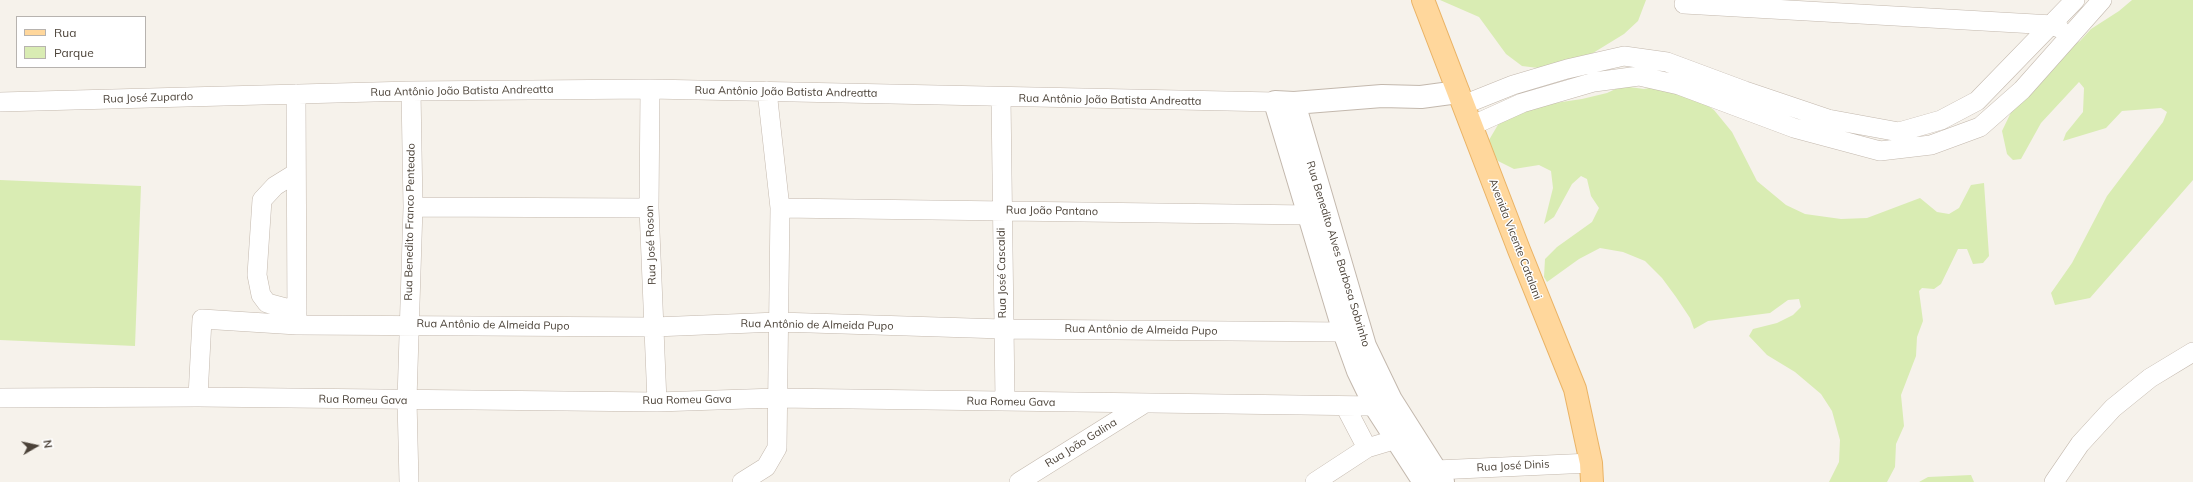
<!DOCTYPE html>
<meta charset="utf-8">
<style>
body{margin:0}
#map{position:relative;width:2193px;height:482px;overflow:hidden;background:#f6f2eb;font-family:Mulish,sans-serif}
canvas{display:block}
.legend{position:absolute;left:16px;top:16px;width:130px;height:52px;box-sizing:border-box;background:#fff;border:1px solid #b7b3af;margin:0;padding:5px 7px;list-style:none;font-size:12px;color:#4b4238}
.legend li{display:flex;align-items:center;gap:8px;height:20px}
.legend b{width:20px;border:1px solid #b7b3af}
.north{position:absolute;left:16px;top:426px;width:40px;height:40px;-webkit-text-stroke:3px #fff;paint-order:stroke;rotate:81deg;font-size:11px;font-weight:700;line-height:16px;text-align:center;color:#4b4238}
.north::after{content:'';display:block;margin:auto;width:14px;height:18px;background:#4b4238;clip-path:polygon(50% 0,100% 100%,50% 72%,0 100%)}
</style>
<div id="map">
<canvas width="2193" height="482"></canvas>
<ul class="legend">
<li><b style="height:5px;background:#ffd79c"></b>Rua</li>
<li><b style="height:11px;background:#d9ecb3"></b>Parque</li>
</ul>
<div class="north">N</div>
</div>
<script>
const ctx = document.querySelector('canvas').getContext('2d');
ctx.lineJoin = 'round';
function fillPath(path, color) {
  ctx.fillStyle = color;
  ctx.fill(path, 'evenodd');
}
function shape(rows) {
  const path = new Path2D();
  for (const r of rows) {
    path.moveTo(r[0], r[1]);
    for (let i = 2; i < r.length; i += 2) path.lineTo(r[i], r[i + 1]);
  }
  return path;
}
function stroke(path, color, width, dash) {
  ctx.strokeStyle = color;
  ctx.lineWidth = width;
  ctx.lineCap = dash ? 'butt' : 'round';
  ctx.setLineDash(dash || []);
  ctx.stroke(path);
}
function label(font, color, halo, rows, align = 'center') {
  ctx.font = font + ' Mulish,sans-serif';
  ctx.lineWidth = 3;
  ctx.setLineDash([]);
  ctx.textBaseline = 'middle';
  ctx.strokeStyle = halo;
  ctx.fillStyle = color;
  for (const [text, x, y, turn = 0] of rows) {
    ctx.save();
    ctx.translate(x, y);
    ctx.rotate((+turn || 0) * Math.PI / 180);
    ctx.textAlign = isNaN(turn) ? turn : align;
    if (halo) ctx.strokeText(text, 0, 0);
    ctx.fillText(text, 0, 0);
    ctx.restore();
  }
}
const green = shape([
 [1440,0,1646,0,1638,21,1624,34,1593,53,1570,62,1538,68,1522,66,1506,54,1479,17],
 [2132,0,2193,0,2193,180,2090,298,2055,305,2051,293,2072,263,2107,196,2163,122,2167,112,2161,108,2122,111,2106,128,2063,141,2066,133,2083,112,2084,88,2079,82,2041,123,2021,159,2013,160,2007,154,2002,131,2030,73,2080,41,2091,29,2119,11],
 [1668,84,1693,95,1714,110,1732,132,1757,181,1786,205,1805,214,1841,219,1867,218,1920,198,1937,212,1949,214,1959,208,1971,185,1984,183,1989,256,1983,263,1973,264,1967,249,1958,249,1941,284,1934,289,1922,288,1919,291,1923,321,1917,337,1916,356,1901,395,1904,426,1896,444,1895,467,1887,482,1829,482,1839,462,1840,440,1832,411,1821,394,1795,372,1767,355,1749,336,1753,329,1777,323,1793,315,1801,307,1799,299,1788,300,1770,313,1708,321,1694,329,1690,318,1676,297,1662,278,1645,261,1623,252,1600,248,1579,259,1547,282,1544,277,1545,259,1557,247,1592,222,1599,208,1591,196,1587,179,1581,176,1572,184,1554,217,1544,224,1553,188,1551,171,1539,165,1514,169,1498,161,1491,151,1489,140,1499,123,1521,108,1582,99,1607,93,1622,86,1644,89],
 [0,180,141,186,135,346,0,340],
 [1971,475,1974,482,1919,482,1928,477]
]);
const minor = shape([
 [1684,4,2053,25,2059,28],
 [650,89,649,208,657,402],
 [296,94,297,325],
 [1001,98,1005,401],
 [0,102,411,91,650,89,1275,102],
 [1463,105,1513,85,1567,69,1624,56,1667,62,1745,91,1828,119,1899,132,1941,120,1977,101,2075,0],
 [1471,126,1522,103,1594,82,1639,76,1679,85,1794,128,1880,151,1931,145,1980,127,2022,90,2102,0],
 [296,173,275,186,262,200,257,275,261,295,267,303,297,311],
 [413,207,649,208],
 [780,208,1310,215,1322,213],
 [198,397,202,319,297,325,654,327,778,322,1003,329,1344,332,1358,327],
 [0,398,198,397,657,402,777,398,1375,406,1387,401],
 [1345,406,1367,448],
 [1436,470,1591,463],
 [409,482,407,400,413,207,411,91],
 [742,482,766,467,777,448,780,208,767,91],
 [1019,482,1142,405],
 [1315,482,1367,448,1397,439],
 [2054,482,2080,444,2113,408,2150,378,2193,352]
]);
const tertiary = shape([
 [1294,103,1365,346,1391,400,1443,482],
 [1424,482,1375,406,1358,371,1344,332,1275,102,1294,103,1382,96,1421,97,1458,92]
]);
const primary = shape([
 [1423,0,1519,250,1575,389,1591,463,1592,482]
]);
const streetNames = [
 ["Rua Antônio João Batista Andreatta",462,91,-1],
 ["Rua Antônio João Batista Andreatta",786,92,1],
 ["Rua José Zupardo",148,98,-2],
 ["Rua Antônio João Batista Andreatta",1110,100,1],
 ["Rua João Pantano",1052,211,1],
 ["Rua Benedito Franco Penteado",410,222,-89],
 ["Avenida Vicente Catalani",1515,239,69],
 ["Rua José Roson",651,245,-92],
 ["Rua Benedito Alves Barbosa Sobrinho",1338,254,73],
 ["Rua José Cascaldi",1002,273,-91],
 ["Rua Antônio de Almeida Pupo",493,325,1],
 ["Rua Antônio de Almeida Pupo",817,325,1],
 ["Rua Antônio de Almeida Pupo",1141,330,1],
 ["Rua Romeu Gava",363,400,1],
 ["Rua Romeu Gava",687,400,-1],
 ["Rua Romeu Gava",1011,402,1],
 ["Rua João Galina",1081,443,-32],
 ["Rua José Dinis",1513,466,-3]
];
fillPath(green, '#d9ecb3');
stroke(minor, '#c3b8ad', 20);
stroke(tertiary, '#c3b8ad', 24);
stroke(primary, '#eab365', 24);
stroke(minor, '#fff', 19);
stroke(tertiary, '#fff', 22);
stroke(primary, '#ffd79c', 22);
label('11px', '#4b4238', '#fff', streetNames);
</script>
